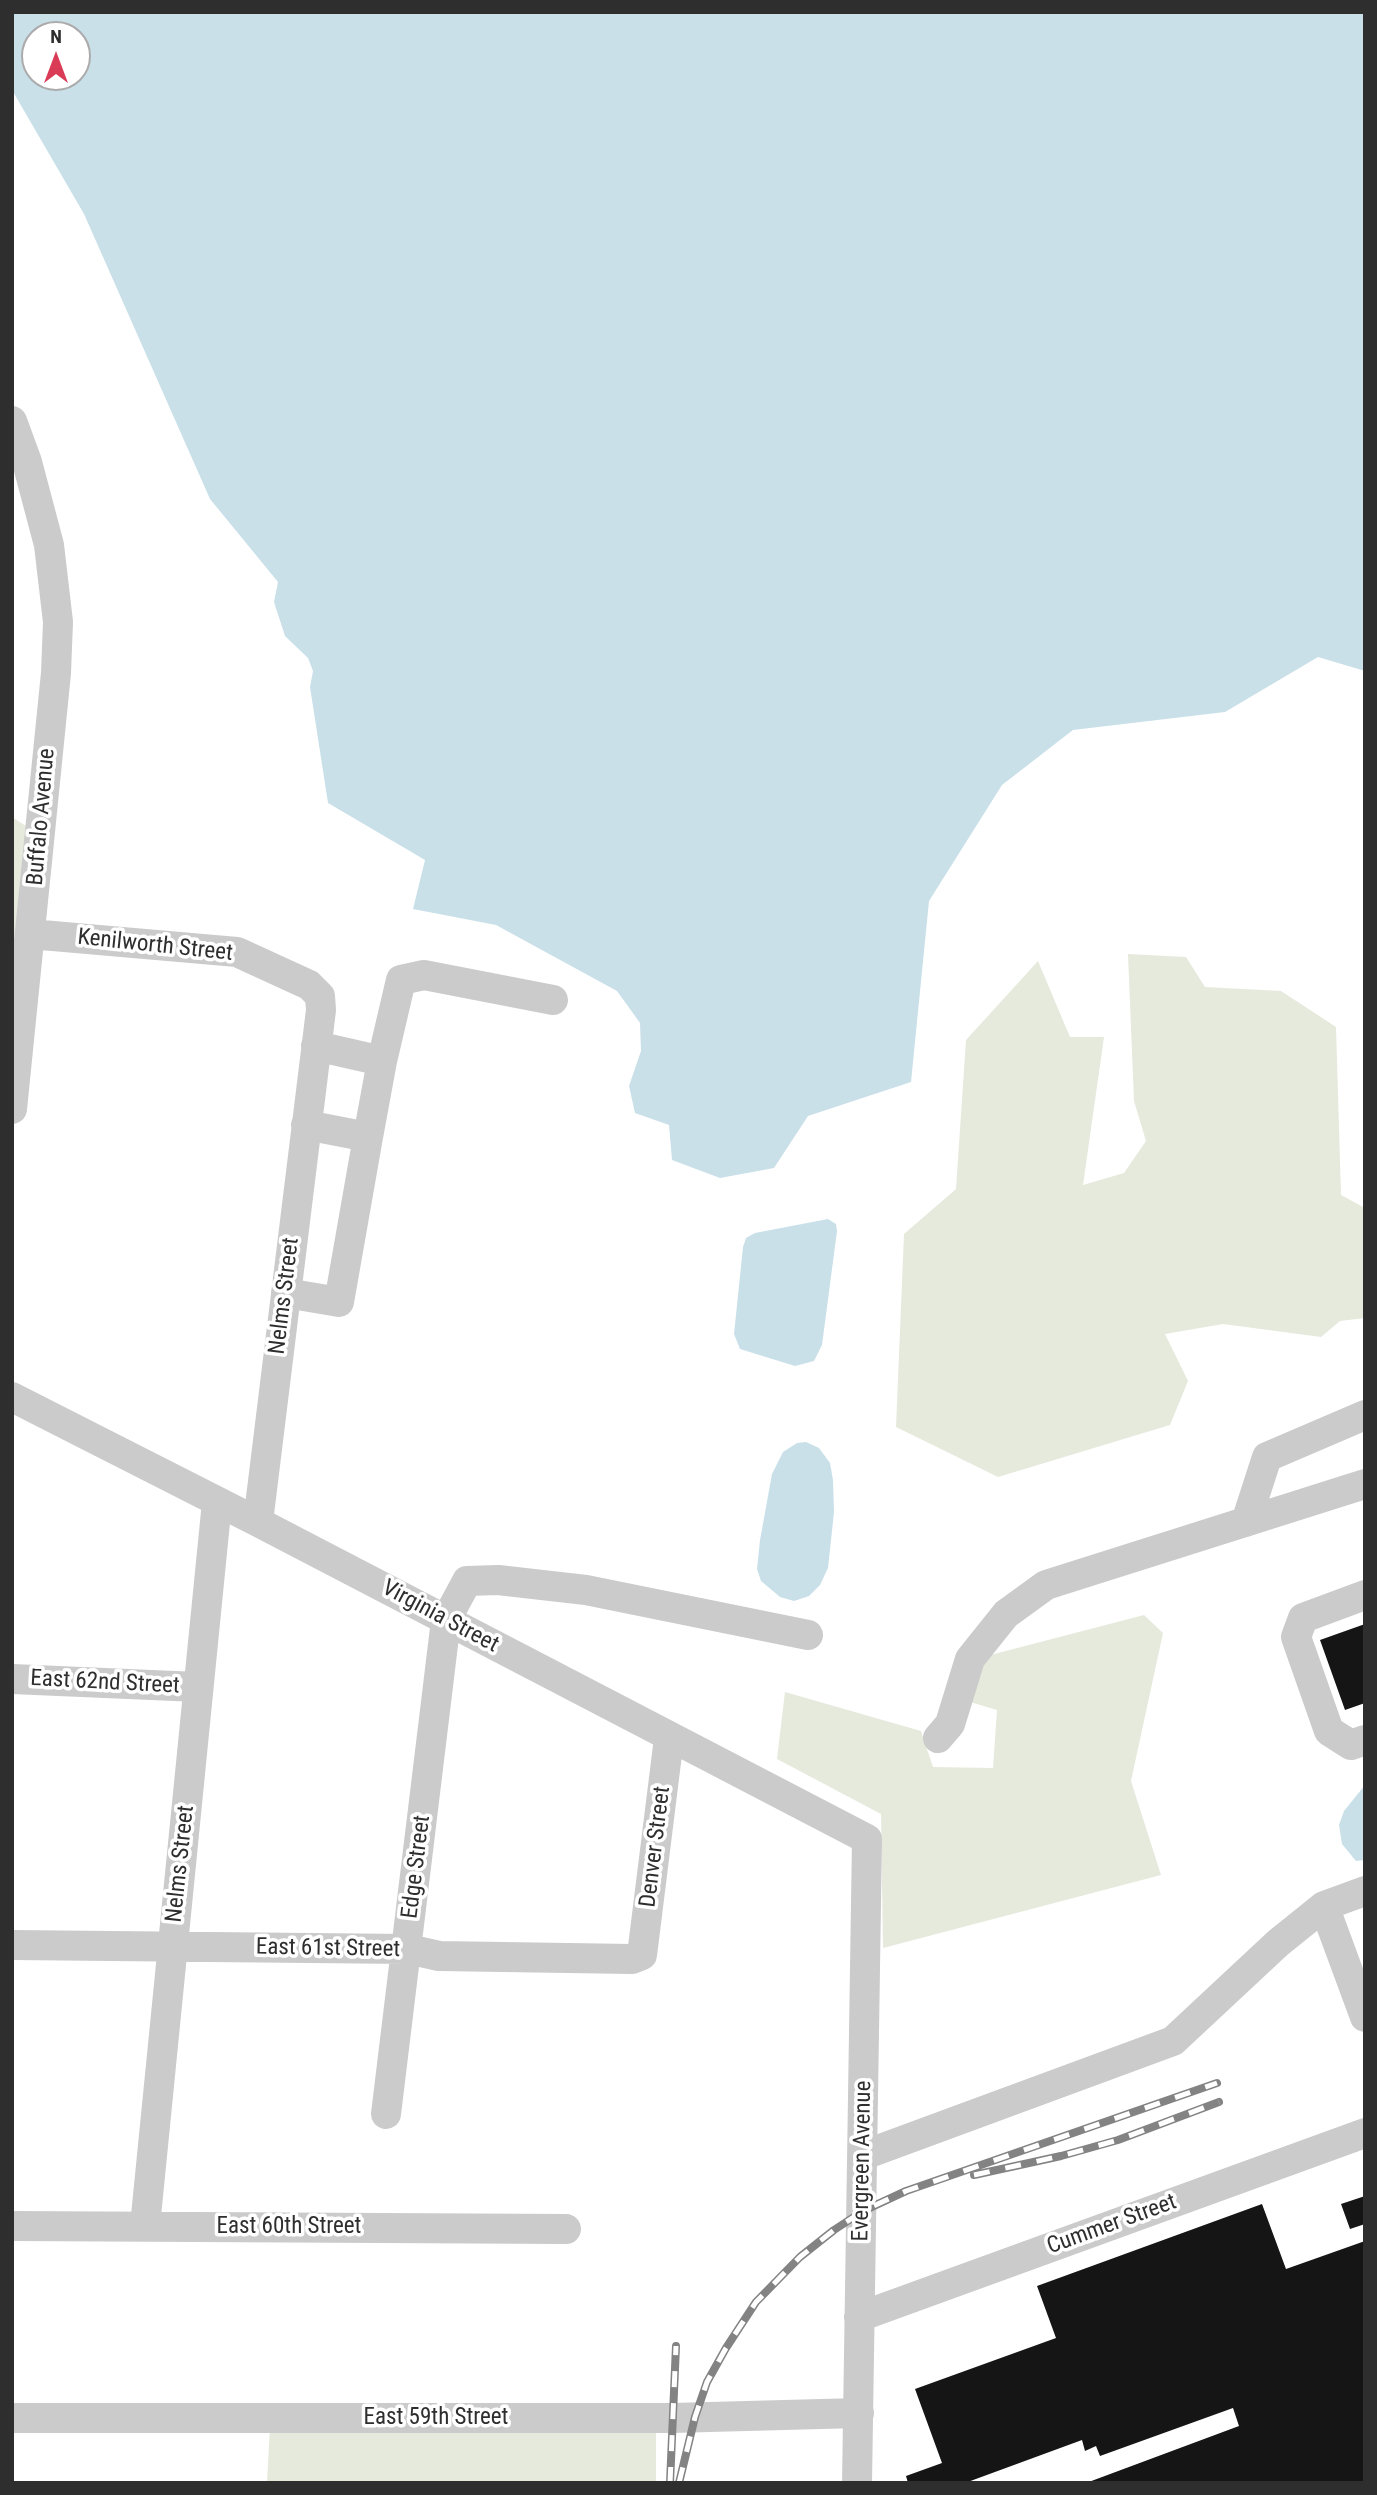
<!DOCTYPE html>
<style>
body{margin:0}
#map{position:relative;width:1377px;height:2495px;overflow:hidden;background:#fff;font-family:"Roboto Condensed",sans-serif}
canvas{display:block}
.frame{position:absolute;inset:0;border:14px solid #2e2e2e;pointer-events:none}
.north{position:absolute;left:21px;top:21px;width:70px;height:70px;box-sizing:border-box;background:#fff;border:2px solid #ababab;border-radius:50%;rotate:0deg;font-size:19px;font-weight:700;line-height:28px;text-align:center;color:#2e2e2e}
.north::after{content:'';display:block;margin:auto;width:24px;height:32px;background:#da3b57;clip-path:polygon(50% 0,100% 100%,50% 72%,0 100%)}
</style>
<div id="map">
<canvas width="1377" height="2495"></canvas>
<div class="frame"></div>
<div class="north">N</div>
</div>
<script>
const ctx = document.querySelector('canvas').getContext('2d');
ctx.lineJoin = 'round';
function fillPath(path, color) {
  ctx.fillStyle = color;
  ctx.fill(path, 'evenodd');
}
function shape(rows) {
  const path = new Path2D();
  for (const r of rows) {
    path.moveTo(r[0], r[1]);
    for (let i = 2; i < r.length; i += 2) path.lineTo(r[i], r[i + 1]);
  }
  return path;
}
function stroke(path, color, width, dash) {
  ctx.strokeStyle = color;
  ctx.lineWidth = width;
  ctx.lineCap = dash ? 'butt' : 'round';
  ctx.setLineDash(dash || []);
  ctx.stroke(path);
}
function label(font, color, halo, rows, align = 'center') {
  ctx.font = font + ' "Roboto Condensed",sans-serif';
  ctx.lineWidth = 7;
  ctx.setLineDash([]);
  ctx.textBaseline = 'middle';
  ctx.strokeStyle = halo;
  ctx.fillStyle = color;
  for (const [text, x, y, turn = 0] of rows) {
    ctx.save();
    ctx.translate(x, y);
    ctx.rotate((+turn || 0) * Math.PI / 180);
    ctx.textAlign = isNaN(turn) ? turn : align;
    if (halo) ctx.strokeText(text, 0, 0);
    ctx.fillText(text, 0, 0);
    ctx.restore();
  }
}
const green = shape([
 [12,817,26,826,12,960],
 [1128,954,1186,957,1205,987,1281,991,1336,1027,1341,1195,1365,1208,1365,1318,1340,1321,1321,1337,1223,1324,1165,1334,1188,1381,1170,1425,998,1477,896,1427,904,1234,956,1189,966,1040,1038,961,1070,1037,1104,1037,1083,1185,1124,1173,1146,1141,1134,1101],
 [1144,1615,1163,1633,1131,1781,1161,1875,883,1948,881,1814,777,1759,785,1692,921,1731,933,1767,993,1768,997,1710,970,1702,979,1658],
 [656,2426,656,2483,267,2483,270,2427]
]);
const water = shape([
 [12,12,1365,12,1365,671,1318,657,1225,712,1073,730,1002,785,929,901,911,1082,808,1116,774,1168,720,1178,672,1160,669,1125,635,1113,629,1086,641,1051,640,1023,617,991,496,925,413,909,425,860,328,803,310,687,313,671,308,658,285,636,274,602,278,582,210,499,84,214,12,90],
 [35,35,77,35,77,77,35,77],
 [828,1219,836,1224,837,1231,822,1345,814,1361,795,1366,740,1349,734,1334,743,1247,746,1238,755,1233],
 [806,1442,819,1448,830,1463,833,1480,834,1512,828,1568,820,1585,809,1596,794,1601,780,1597,761,1581,757,1569,760,1540,772,1474,783,1452,797,1443],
 [1365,1785,1365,1860,1356,1861,1342,1844,1339,1825,1344,1811]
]);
const building = shape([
 [1365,1624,1365,1703,1345,1710,1320,1640],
 [1365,2196,1365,2224,1350,2229,1341,2204],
 [1262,2204,1286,2269,1365,2241,1365,2483,1086,2483,1239,2426,1233,2408,1100,2456,1096,2446,1085,2451,1082,2440,965,2483,908,2483,906,2476,942,2463,915,2389,1056,2338,1037,2286]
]);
const minor = shape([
 [12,421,27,462,49,545,58,622,56,673,12,1109],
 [30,934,237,952,309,985,320,996,321,1010,258,1522],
 [316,1046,382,1061,401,980,424,975,553,1000],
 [306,1125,368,1137,382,1061],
 [286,1293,339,1302,368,1137],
 [12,1397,258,1522,867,1839,857,2483],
 [1246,1522,1267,1457,1365,1415],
 [1365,1595,1303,1618,1296,1637,1329,1731,1351,1745,1365,1740],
 [12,1679,198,1687],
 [938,1738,950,1724,970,1659,1006,1614,1046,1585,1365,1484],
 [1324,1906,1365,2017],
 [12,1945,408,1949,439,1956,632,1959,642,1955,669,1738],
 [386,2114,446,1620,467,1581,498,1580,586,1590,808,1635],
 [864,2155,1173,2041,1278,1943,1324,1906,1365,1891],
 [12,2226,566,2229],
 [145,2226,217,1502],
 [859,2317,1365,2133],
 [12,2418,672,2418,859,2413]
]);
const rail = shape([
 [974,2175,1061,2156,1118,2140,1219,2102],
 [670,2483,676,2346],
 [679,2483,695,2417,707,2382,726,2348,756,2302,800,2257,834,2230,863,2211,906,2191,1217,2083]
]);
const streetNames = [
 ["Buffalo Avenue",42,817,-85],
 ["Kenilworth Street",155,946,6],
 ["Nelms Street",285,1296,-83],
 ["Virginia Street",440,1617,28],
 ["East 62nd Street",105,1683,3],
 ["Denver Street",656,1847,-83],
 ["Nelms Street",181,1864,-84],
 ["Edge Street",417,1867,-83],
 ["East 61st Street",328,1949,1],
 ["Evergreen Avenue",863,2161,-89],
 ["Cummer Street",1112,2225,-20],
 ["East 60th Street",289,2227],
 ["East 59th Street",436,2418]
];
fillPath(green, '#e5eadc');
fillPath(water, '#c9e0e9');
fillPath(building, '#151515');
stroke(minor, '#cbcbcb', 30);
stroke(rail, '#838383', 8);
stroke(rail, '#fff', 5, [16]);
label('23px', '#2e2e2e', '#fff', streetNames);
</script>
